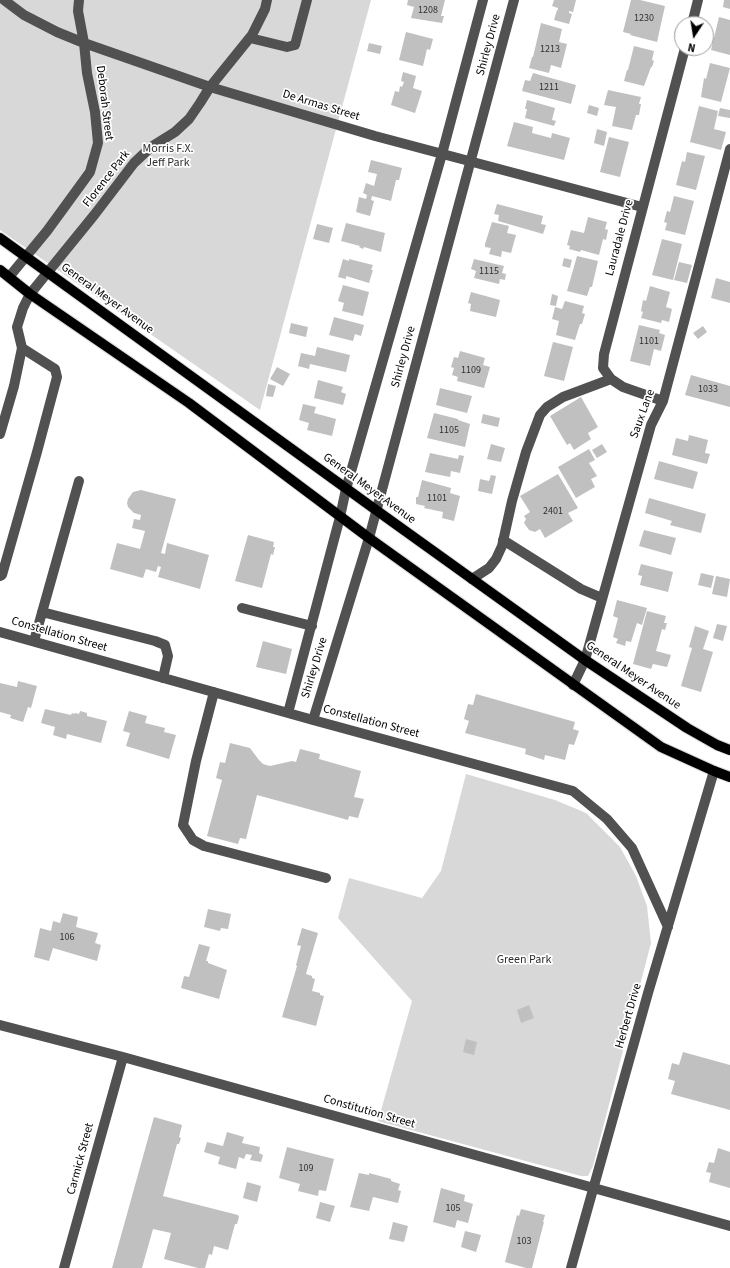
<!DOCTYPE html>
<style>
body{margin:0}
#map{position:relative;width:730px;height:1268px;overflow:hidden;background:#fff;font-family:"Source Sans 3",sans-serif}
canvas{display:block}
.north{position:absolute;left:674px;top:16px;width:40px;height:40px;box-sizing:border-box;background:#fff;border:1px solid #999;border-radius:50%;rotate:192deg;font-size:11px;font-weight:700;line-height:16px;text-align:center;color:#000}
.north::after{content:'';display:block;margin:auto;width:14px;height:18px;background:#000;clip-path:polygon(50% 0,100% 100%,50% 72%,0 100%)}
</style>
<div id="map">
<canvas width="730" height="1268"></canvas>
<div class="north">N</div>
</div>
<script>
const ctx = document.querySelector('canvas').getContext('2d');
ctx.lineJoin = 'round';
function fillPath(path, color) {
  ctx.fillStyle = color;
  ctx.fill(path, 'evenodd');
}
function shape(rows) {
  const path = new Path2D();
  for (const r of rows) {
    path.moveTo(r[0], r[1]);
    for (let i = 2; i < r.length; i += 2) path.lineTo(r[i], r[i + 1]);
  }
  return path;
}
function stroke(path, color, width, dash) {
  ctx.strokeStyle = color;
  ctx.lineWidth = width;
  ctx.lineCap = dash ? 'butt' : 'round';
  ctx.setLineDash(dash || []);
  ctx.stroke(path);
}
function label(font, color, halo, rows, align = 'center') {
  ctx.font = font + ' "Source Sans 3",sans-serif';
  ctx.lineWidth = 3.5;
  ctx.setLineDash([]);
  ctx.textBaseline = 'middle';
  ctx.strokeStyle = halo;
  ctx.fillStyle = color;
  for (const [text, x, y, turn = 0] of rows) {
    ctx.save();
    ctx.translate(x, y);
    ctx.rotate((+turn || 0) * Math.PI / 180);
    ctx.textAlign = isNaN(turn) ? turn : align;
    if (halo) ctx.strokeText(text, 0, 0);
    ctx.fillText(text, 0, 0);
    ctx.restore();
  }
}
const green = shape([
 [0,0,371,0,260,410,0,230],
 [466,774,555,800,586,813,620,847,636,876,647,906,651,943,593,1166,588,1176,581,1176,378,1121,412,1001,338,918,349,878,422,898,441,871]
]);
const building = shape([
 [408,0,445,0,441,16,444,16,442,23,411,18,414,7,407,5],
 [554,0,576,0,573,12,569,11,569,13,572,14,569,24,554,20,557,10,558,10,558,8,552,6],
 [631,0,640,0,665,6,657,42,630,35,631,34,623,32],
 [724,0,730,0,730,9,723,7],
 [719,17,730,20,730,55,711,50],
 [541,23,562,29,559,42,567,44,561,68,551,65,549,73,529,68,532,57,533,57],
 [406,32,433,39,430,50,427,49,423,66,399,60],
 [369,43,382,46,380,54,367,51],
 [634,46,654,51,652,60,654,61,652,67,651,67,644,86,624,81,627,70,628,70],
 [710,63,730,68,721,102,701,97,704,78,706,79],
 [403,72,416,76,413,88,422,91,415,113,391,105,395,91,399,92,400,86,402,87,404,82,401,81],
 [533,73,576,85,571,104,522,91,525,80,530,81],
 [608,90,641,97,639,104,641,104,639,115,636,115,632,130,612,126,616,107,604,105],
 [527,100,555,108,552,120,556,121,554,126,525,118,527,109,525,109],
 [589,105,599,108,597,116,587,113],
 [699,106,718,111,714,129,726,132,721,150,690,142],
 [720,108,730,110,730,118,718,116],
 [514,122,533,127,532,133,551,138,552,133,570,138,564,160,507,146],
 [597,129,607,132,604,146,594,143],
 [609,137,629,142,620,177,600,172],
 [687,152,705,156,696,190,676,185,682,161,685,162],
 [371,160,402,168,399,180,396,180,391,201,372,196,371,200,374,201,370,216,356,212,359,197,366,199,367,195,363,193,366,183,374,186,377,174,368,172],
 [674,196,694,201,685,235,665,230,667,223,664,222,667,211,670,212],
 [497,204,543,216,541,224,546,225,543,234,498,221,499,215,494,214],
 [588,217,607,222,605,229,608,230,606,240,603,239,599,255,581,250,580,252,569,249,570,246,567,245,571,230,584,233],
 [492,222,509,226,507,233,516,235,511,253,502,251,501,257,489,254,491,248,485,247,485,244],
 [346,223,385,233,381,252,364,247,363,249,359,247,360,246,341,241],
 [317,224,333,228,329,243,313,239],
 [662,239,682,244,673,280,652,275],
 [577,256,598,261,592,287,590,287,587,296,567,291],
 [564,258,572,260,570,268,562,266],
 [343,259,349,261,349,259,373,265,371,270,373,270,369,283,346,276,346,279,338,277],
 [474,259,504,266,502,273,506,274,505,280,500,279,499,284,474,278,476,271,471,269],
 [679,262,692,265,687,283,674,280],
 [716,278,730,282,730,303,711,298],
 [343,285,369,292,363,316,342,311,344,303,338,301],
 [650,286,670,292,666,307,672,309,669,322,662,320,661,323,641,318,643,312,641,311,643,300,646,301],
 [471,292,500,300,496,317,470,311,471,304,468,303],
 [552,294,558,296,556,306,550,305],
 [565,301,584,306,582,313,585,314,582,324,580,324,575,340,556,335,559,321,552,319,555,307,562,309],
 [334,317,364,325,361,336,355,334,353,341,329,335],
 [291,323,308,327,306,337,289,333],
 [639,325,660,330,659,333,665,335,661,351,654,349,650,366,630,361],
 [703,326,707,332,698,339,693,333],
 [553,342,573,347,564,381,544,376],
 [317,347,350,355,346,372,310,364,309,369,298,366,301,353,315,356],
 [460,351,485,358,483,365,490,367,484,388,457,381,458,377,452,375,454,368,451,367,454,357,458,358],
 [277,367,290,374,283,386,270,379],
 [691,375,730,386,730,407,685,395],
 [318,380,343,387,341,392,346,394,343,405,314,398],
 [268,384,276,386,273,397,266,396],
 [440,388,472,396,467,413,436,405],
 [581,397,598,427,588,433,591,439,574,450,570,443,567,445,550,416],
 [303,404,316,407,314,413,336,419,332,436,307,430,309,423,299,420],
 [434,413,458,419,458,420,470,424,465,447,427,438],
 [483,414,500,418,498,427,481,423],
 [689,435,708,440,705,453,710,454,707,464,672,455,676,438,688,441],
 [491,444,505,448,501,462,487,459],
 [602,444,607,452,597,458,592,450],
 [589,449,595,460,589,463,597,476,591,479,595,487,576,498,558,467],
 [430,453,458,459,459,455,464,456,460,473,451,471,450,477,425,472],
 [659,461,698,472,693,489,654,479],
 [558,474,578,508,568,513,573,521,545,538,540,529,535,532,529,530,524,523,526,519,524,516,530,512,520,496],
 [491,475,496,476,492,494,478,491,480,479,489,481],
 [422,480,451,488,450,493,460,496,454,521,442,518,443,512,424,508,425,506,416,504,416,497,418,497],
 [141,490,176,499,161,553,165,554,167,543,209,555,200,589,158,577,161,567,158,566,156,572,146,569,143,578,110,569,117,543,140,549,145,531,132,528,134,519,140,520,141,515,134,513,128,507,127,503,128,499,133,492],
 [649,498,706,514,701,533,670,525,672,521,645,513],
 [644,530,676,538,671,555,639,546],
 [248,535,274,542,273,547,275,547,273,555,271,554,262,588,235,581],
 [641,564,673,572,668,592,640,585,642,576,638,575],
 [701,573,714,576,711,588,698,585],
 [716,576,730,579,727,597,712,594],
 [617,600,647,608,642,625,637,623,631,642,626,641,625,646,616,643,618,639,613,637,618,618,613,616],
 [647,611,666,616,664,623,667,623,665,630,662,629,656,651,671,655,667,667,653,664,651,669,633,664],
 [717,624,727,626,723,641,713,638],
 [695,626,709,631,703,649,713,652,701,692,681,686,692,648,689,647],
 [263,641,292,649,286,674,256,667],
 [18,681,37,686,31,708,28,707,23,722,10,718,11,715,0,712,0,683,17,687],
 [476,694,575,722,573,729,579,731,574,745,569,744,565,760,545,755,544,760,525,754,526,749,465,733,469,721,464,719,468,704,473,705],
 [45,709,71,715,72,713,74,714,75,713,79,714,80,711,87,713,87,716,107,721,101,743,67,734,66,739,53,735,55,727,41,723],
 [129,711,147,716,145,723,165,728,164,732,176,735,169,759,126,746,130,733,123,731],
 [230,743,250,748,259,760,263,764,270,766,292,761,296,762,300,749,320,754,319,759,361,771,354,797,364,799,358,818,349,816,348,820,257,795,246,839,240,838,238,844,207,836,222,780,216,778,220,762,225,763],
 [208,909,231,914,228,929,221,928,220,931,204,927],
 [63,913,78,917,76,927,98,933,95,943,101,945,97,961,53,948,49,961,34,957,40,928,51,931,53,921,60,923],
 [302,928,318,933,306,974,312,976,312,978,315,979,312,991,320,993,320,995,324,996,316,1026,282,1017,297,966,296,965,301,946,297,945],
 [199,944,210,947,206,961,208,961,208,963,227,970,219,999,181,988,184,976,189,977],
 [529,1005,534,1018,521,1023,517,1010],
 [466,1039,477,1042,474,1055,463,1052],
 [683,1052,730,1065,730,1110,671,1094,675,1081,668,1079,672,1063,679,1065],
 [154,1117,182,1125,179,1137,181,1138,179,1144,177,1144,163,1196,238,1215,239,1217,237,1224,235,1224,228,1250,214,1246,212,1255,209,1254,205,1268,198,1268,164,1259,171,1233,153,1229,142,1268,112,1268],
 [227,1132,244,1137,242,1143,260,1147,259,1153,263,1155,261,1162,250,1160,252,1155,246,1154,244,1159,239,1157,236,1169,218,1164,220,1157,204,1152,207,1142,223,1146],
 [287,1147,334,1159,326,1191,319,1190,318,1196,298,1191,300,1184,279,1178],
 [718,1148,730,1152,730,1188,709,1182,711,1173,706,1172,709,1162,714,1163],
 [359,1173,369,1175,369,1173,391,1179,391,1181,400,1184,398,1190,401,1191,398,1203,373,1197,369,1211,350,1207],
 [247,1182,261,1186,257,1202,243,1198],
 [441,1188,465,1195,464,1201,473,1204,468,1223,457,1220,455,1228,433,1222],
 [320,1202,335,1206,330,1222,316,1218],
 [521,1209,545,1215,543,1222,544,1222,532,1268,526,1268,505,1262,517,1215,519,1216],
 [393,1222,408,1226,404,1242,389,1239],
 [465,1231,481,1235,476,1252,461,1247]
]);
const minor = shape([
 [4,0,24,15,57,32,84,43,210,87,375,136,642,207],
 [692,24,698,0],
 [250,38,287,47,295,45,307,0],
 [9,277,47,231,90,172,98,143,95,112,87,73,84,43,78,11,79,0],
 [663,401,623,387,611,379,603,368,604,354,685,48],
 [0,434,14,386,22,348,17,327,23,308,30,294,95,214,134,163,151,147,175,132,189,119,200,103,210,87,252,35,265,9,267,0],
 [503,540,581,589,602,598],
 [0,576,2,575,37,452,57,377,55,369,22,348],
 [472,579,489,568,496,559,502,546,512,501,526,452,540,415,547,407,563,397,611,379],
 [242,608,312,626],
 [42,612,155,641,165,645,168,656,163,678],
 [0,632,313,720,573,791,607,819,632,848,668,927],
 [34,641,79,481],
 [573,685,585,660,651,425,663,401,730,149],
 [214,692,196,761,183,825,193,840,204,846,326,878],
 [288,713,340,517,346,489,442,154,483,0],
 [313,720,369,538,514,0],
 [0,1025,123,1057,730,1226],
 [64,1268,123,1057],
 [571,1268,648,993,714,771]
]);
const major = shape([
 [0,238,376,510,585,660,687,728,717,745,730,750],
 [0,270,30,294,189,403,369,538,661,747,714,771,730,777]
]);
const numberNames = [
 ["1208",428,11],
 ["1230",644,19],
 ["1213",550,50],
 ["1211",549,88],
 ["1115",489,272],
 ["1101",649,342],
 ["1109",471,371],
 ["1033",708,390],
 ["1105",449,431],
 ["1101",437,499],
 ["2401",553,512],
 ["106",67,938],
 ["109",306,1169],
 ["105",453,1209],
 ["103",524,1242]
];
const streetNames = [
 ["Shirley Drive",489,45,-75],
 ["Deborah Street",104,103,83],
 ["De Armas Street",321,106,17],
 ["Florence Park",107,179,-52],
 ["Lauradale Drive",620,238,-75],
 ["General Meyer Avenue",107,299,36],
 ["Shirley Drive",404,357,-75],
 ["Saux Lane",643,414,-70],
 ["General Meyer Avenue",369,489,36],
 ["Constellation Street",59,635,16],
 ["Shirley Drive",315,668,-73],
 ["General Meyer Avenue",633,676,34],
 ["Constellation Street",371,722,15],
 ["Herbert Drive",629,1016,-74],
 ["Constitution Street",369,1112,16],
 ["Carmick Street",81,1159,-75]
];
const parkNames = [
 ["Morris F.X.",168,149],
 ["Jeff Park",168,163],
 ["Green Park",524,960]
];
fillPath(green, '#d8d8d8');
fillPath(building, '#c0c0c0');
stroke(major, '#dbdbdb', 12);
stroke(minor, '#515151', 10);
stroke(major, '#000', 10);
label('10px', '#303030', null, numberNames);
label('12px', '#000', '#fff', streetNames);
label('12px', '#2f2f2f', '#fff', parkNames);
</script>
